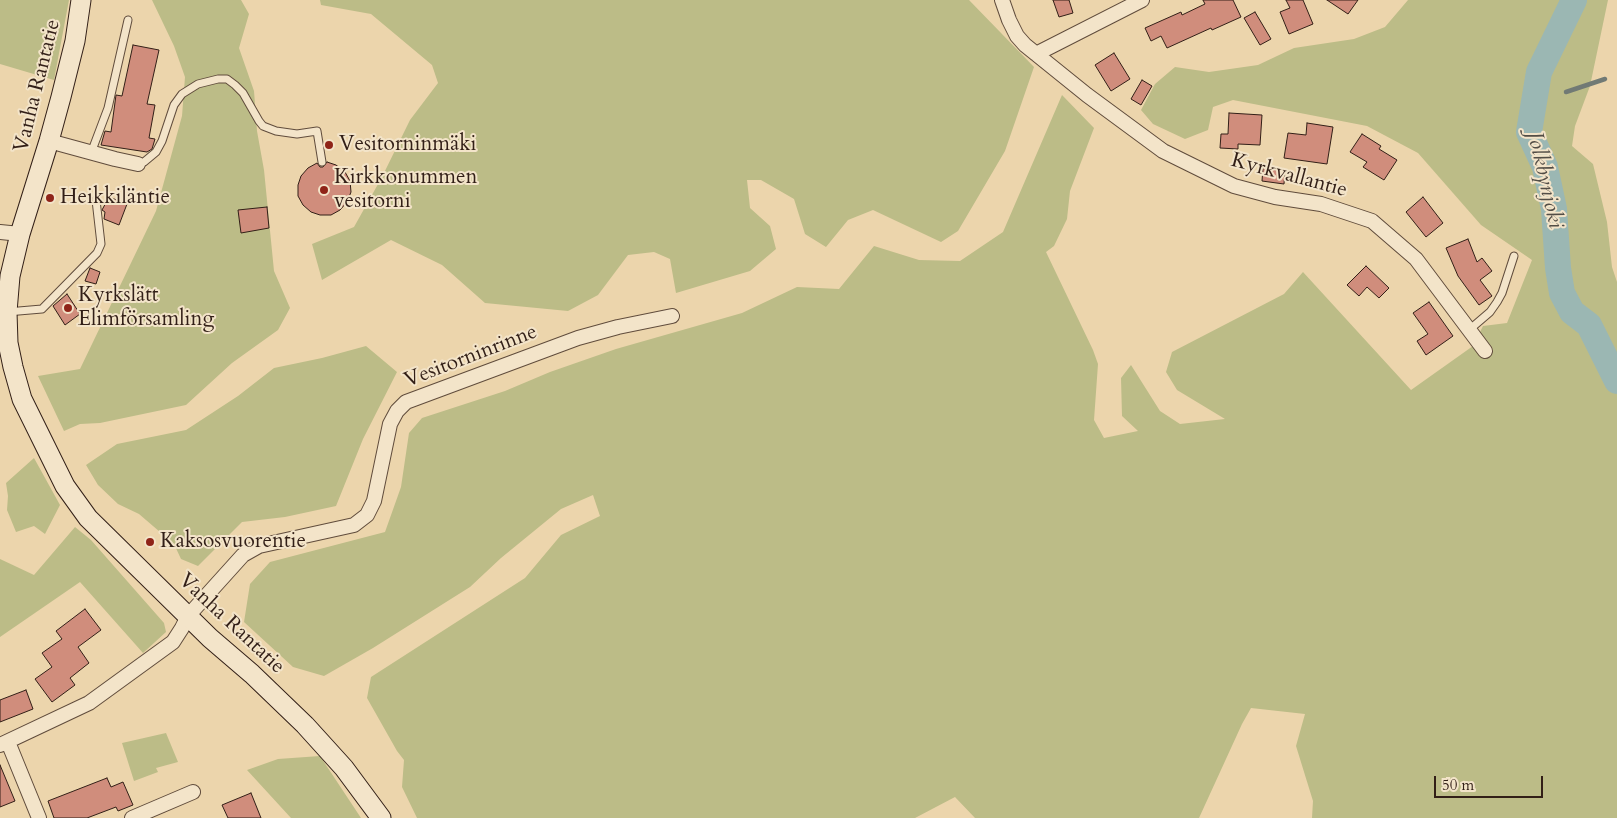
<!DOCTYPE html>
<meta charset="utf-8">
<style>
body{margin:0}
#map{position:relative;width:1617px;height:818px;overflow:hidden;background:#ecd5ac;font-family:Cardo,serif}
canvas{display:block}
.scale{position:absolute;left:1434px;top:776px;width:109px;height:22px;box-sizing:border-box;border:2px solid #321f17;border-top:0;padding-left:6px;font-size:15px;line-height:18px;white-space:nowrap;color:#321f17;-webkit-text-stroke:4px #f3e4c9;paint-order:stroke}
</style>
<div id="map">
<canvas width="1617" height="818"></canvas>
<div class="scale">50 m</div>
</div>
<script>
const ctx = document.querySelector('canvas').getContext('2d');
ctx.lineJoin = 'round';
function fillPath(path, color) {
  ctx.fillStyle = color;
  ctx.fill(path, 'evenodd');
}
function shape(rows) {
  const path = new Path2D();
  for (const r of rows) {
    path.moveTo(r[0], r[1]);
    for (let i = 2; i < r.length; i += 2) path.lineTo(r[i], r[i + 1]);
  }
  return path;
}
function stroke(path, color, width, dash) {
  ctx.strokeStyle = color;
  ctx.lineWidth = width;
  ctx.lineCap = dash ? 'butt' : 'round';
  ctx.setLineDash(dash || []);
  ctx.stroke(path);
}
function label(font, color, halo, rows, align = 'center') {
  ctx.font = font + ' Cardo,serif';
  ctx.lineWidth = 4;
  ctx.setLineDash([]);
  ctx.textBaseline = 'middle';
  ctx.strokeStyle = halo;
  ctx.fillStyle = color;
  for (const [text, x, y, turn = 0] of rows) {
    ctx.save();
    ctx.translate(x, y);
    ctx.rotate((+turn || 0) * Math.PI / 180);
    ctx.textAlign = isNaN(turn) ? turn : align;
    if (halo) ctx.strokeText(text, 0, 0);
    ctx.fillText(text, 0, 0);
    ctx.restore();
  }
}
const green = shape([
 [0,0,69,0,54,80,0,64],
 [152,0,241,0,249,14,239,48,254,91,257,131,264,170,274,271,290,308,278,330,232,363,186,405,100,423,80,424,64,431,38,376,80,369,156,211,182,116,185,77,174,46],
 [320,0,969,0,1034,67,1005,151,958,231,941,242,873,210,848,220,826,247,805,234,794,199,761,180,747,180,750,208,770,226,776,249,750,271,676,293,670,259,654,252,628,255,598,295,568,311,485,303,442,265,391,240,322,280,312,244,354,227,382,177,410,120,438,83,432,65,371,14,321,5],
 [1408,0,1608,0,1590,86,1575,126,1572,146,1593,164,1607,222,1612,267,1617,282,1617,818,1312,818,1313,801,1296,746,1305,714,1251,708,1242,724,1199,818,975,818,955,797,915,818,417,818,402,787,404,760,397,751,367,698,371,677,525,578,561,535,600,516,593,495,561,509,501,558,470,587,373,648,324,676,293,667,244,622,250,584,270,562,385,532,401,487,409,433,422,418,505,391,550,372,616,349,742,313,797,287,839,289,874,246,919,260,960,261,1003,232,1062,95,1094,128,1070,191,1067,219,1054,246,1046,252,1093,350,1098,364,1094,420,1104,438,1138,431,1122,416,1121,378,1131,365,1160,411,1180,424,1225,419,1177,390,1166,372,1172,352,1284,294,1303,272,1411,390,1473,346,1483,326,1507,323,1532,260,1481,225,1418,153,1367,126,1233,100,1213,107,1208,130,1185,139,1153,124,1141,110,1155,84,1175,67,1209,72,1258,65,1294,48,1354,39,1385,27],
 [366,346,397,372,363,439,336,506,285,517,242,522,198,566,181,559,174,544,139,514,118,504,98,485,86,465,117,444,186,430,238,396,274,368,322,358],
 [34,458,60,505,45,534,34,526,16,532,7,510,8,496,6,483],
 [75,527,91,540,164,623,166,632,143,653,80,582,0,637,0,559,34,575],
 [166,733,178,762,156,768,158,772,134,781,122,743],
 [320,756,361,818,291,818,247,770,278,759]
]);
const stream = shape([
 [1566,92,1605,79]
]);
const river = shape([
 [1574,0,1539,72,1529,132,1545,167,1554,209,1558,268,1562,293,1572,312,1589,325,1617,381]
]);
const building = shape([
 [1053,0,1069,0,1073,13,1059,17,1053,0],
 [1203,0,1233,0,1241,17,1212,30,1211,28,1167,48,1161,36,1151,41,1145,28,1181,12,1182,15,1205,4,1203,0],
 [1286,0,1303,0,1313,24,1289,34,1280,12,1290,8,1286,0],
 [1327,0,1358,0,1348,14,1327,0],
 [1255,12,1271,39,1260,45,1244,18,1255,12],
 [133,45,159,50,147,104,155,105,149,138,155,139,152,149,147,152,101,145,105,131,111,132,116,95,122,96,133,45],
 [1114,53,1130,79,1111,91,1095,65,1114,53],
 [1142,80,1152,86,1141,105,1131,99,1142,80],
 [1229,113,1262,115,1260,145,1238,144,1238,149,1220,148,1221,134,1228,134,1229,113],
 [1307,123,1333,127,1327,164,1284,158,1288,133,1306,135,1307,123],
 [1362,134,1381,146,1379,149,1397,160,1384,180,1363,167,1367,162,1350,152,1362,134],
 [327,162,336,165,345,172,350,181,351,192,347,202,340,210,331,215,320,215,311,212,303,205,298,196,298,185,301,176,308,168,317,163,320,167,323,167,327,162],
 [1263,168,1285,171,1284,184,1262,181,1263,168],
 [109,197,127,204,119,225,104,219,105,212,102,210,109,197],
 [1423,197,1443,223,1426,237,1406,212,1423,197],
 [267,207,269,228,241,233,238,210,267,207],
 [1468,239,1477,262,1482,258,1492,271,1480,280,1492,296,1479,305,1458,276,1446,248,1468,239],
 [1366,266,1389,288,1379,298,1367,287,1359,296,1347,285,1366,266],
 [90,268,100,272,96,284,85,281,90,268],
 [67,294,80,314,65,325,53,306,67,294],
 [1429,302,1453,336,1426,355,1417,341,1428,334,1413,313,1429,302],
 [85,609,101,630,78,647,89,663,70,678,75,685,52,702,35,679,52,667,42,653,62,639,56,631,85,609],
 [26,690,33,709,0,722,0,700,26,690],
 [0,765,15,801,0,807,0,765],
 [107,778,111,787,123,782,133,805,118,811,116,807,87,818,54,818,48,801,107,778],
 [251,793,261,818,228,818,222,805,251,793]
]);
const service = shape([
 [91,153,108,108,128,20],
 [138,164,144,162,156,152,162,141,174,105,182,94,198,84,218,79,227,79,235,85,243,93,259,121,263,126,276,131,297,134,317,131,322,162],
 [7,312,42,309,97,253,101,244,96,200],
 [1469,330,1490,312,1497,302,1502,293,1514,256]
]);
const minor = shape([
 [1002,0,1009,20,1017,36,1025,45,1087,95,1163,151,1234,186,1275,197,1321,204,1372,221,1416,259,1485,351],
 [1036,54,1142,0],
 [49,141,115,159,138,164],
 [0,232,20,234],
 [8,742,39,818],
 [0,745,89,703,173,642,182,628,188,616,243,555,259,546,354,525,367,515,374,501,390,424,397,411,406,402,578,338,618,327,672,316],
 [132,818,193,792]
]);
const secondary = shape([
 [81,0,75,41,61,97,49,141,20,234,10,276,7,312,8,343,13,367,22,399,65,486,88,518,210,638,252,674,305,725,344,768,381,818]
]);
const markers = [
 [329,145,5,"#8f2418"],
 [324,190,5,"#8f2418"],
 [50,198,5,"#8f2418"],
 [68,308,5,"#8f2418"],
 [150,542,5,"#8f2418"]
];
const streetNames = [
 ["Vanha Rantatie",38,86,-76],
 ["Kyrkvallantie",1289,176,15],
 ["Vesitorninrinne",471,357,-21],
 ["Vanha Rantatie",231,624,43]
];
const poiNames = [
 ["Vesitorninmäki",339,145],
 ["Kirkkonummen",334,178],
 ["vesitorni",334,202],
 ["Heikkiläntie",60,198],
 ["Kyrkslätt",78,296],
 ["Elimförsamling",78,320],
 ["Kaksosvuorentie",160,542]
];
const waterNames = [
 ["Jolkbynjoki",1544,180,77]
];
fillPath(green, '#bcbc87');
stroke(stream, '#717a75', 4.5);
stroke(river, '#9bb7b3', 26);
fillPath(building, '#d08d7c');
stroke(building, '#321f17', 1);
stroke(service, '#604c3c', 9);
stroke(minor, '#604c3c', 16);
stroke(secondary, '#321f17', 21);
stroke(service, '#f3e4c9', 7);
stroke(minor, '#f3e4c9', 14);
stroke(secondary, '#f3e4c9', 19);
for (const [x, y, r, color] of markers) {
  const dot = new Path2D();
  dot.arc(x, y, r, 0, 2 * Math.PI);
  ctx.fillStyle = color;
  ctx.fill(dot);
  stroke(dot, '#f3e4c9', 2);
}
label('21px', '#321f17', '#f3e4c9', streetNames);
label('21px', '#321f17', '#f3e4c9', poiNames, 'left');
label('italic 22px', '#524d46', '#f3e4c9', waterNames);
</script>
